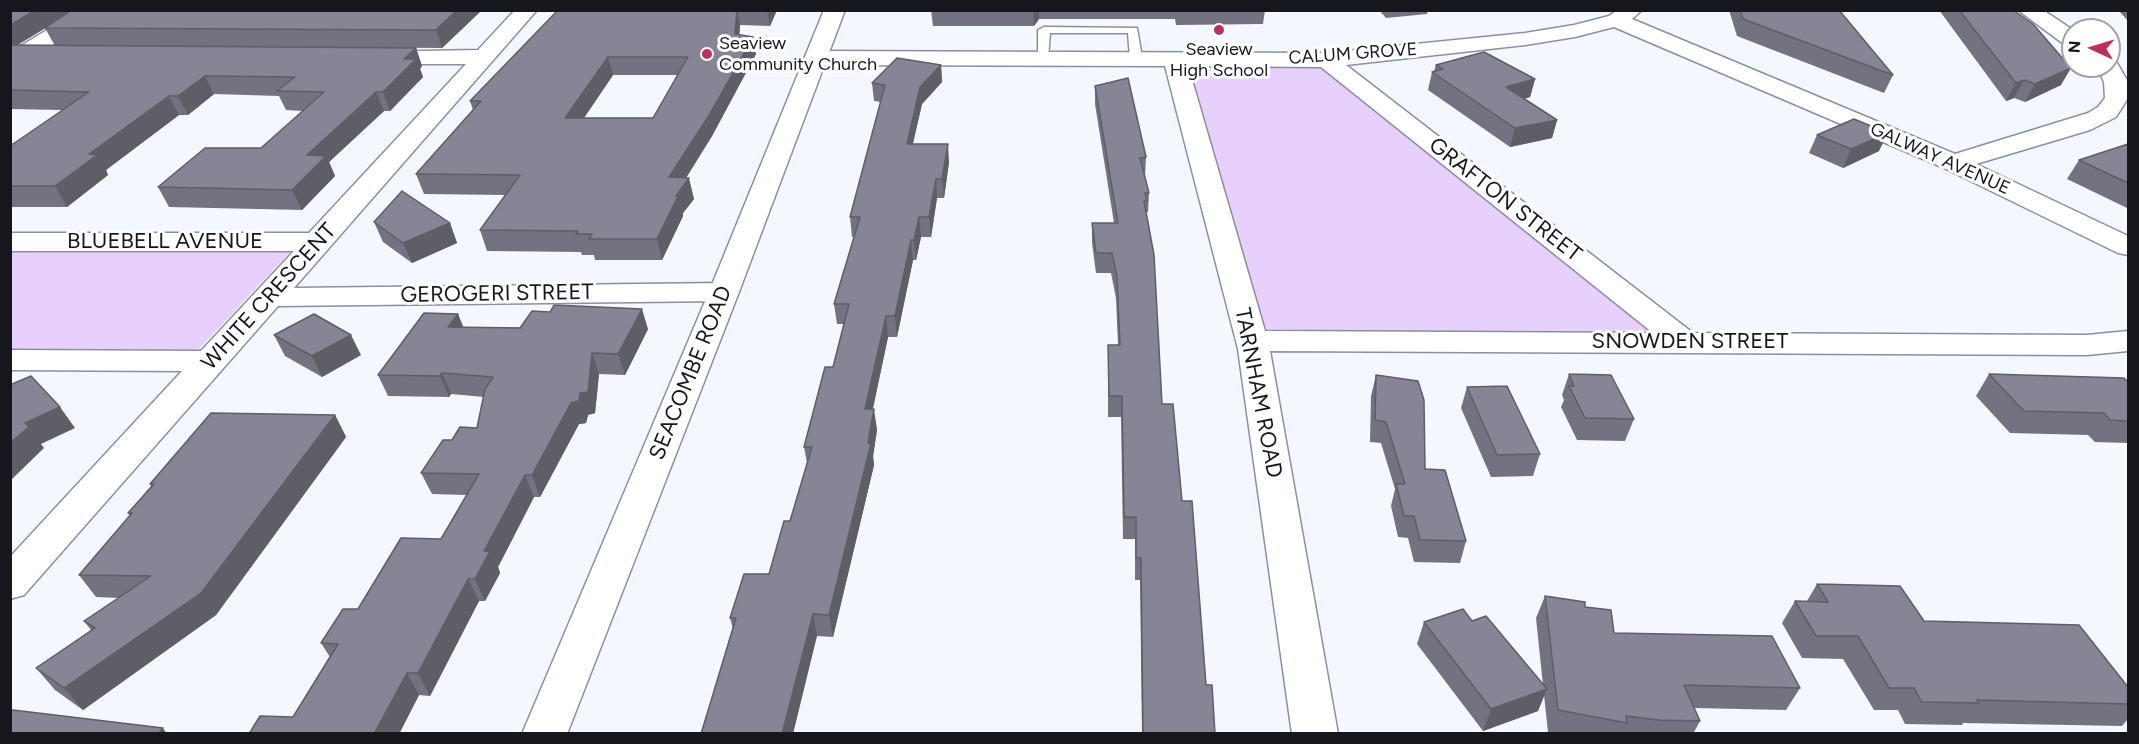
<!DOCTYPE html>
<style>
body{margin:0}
#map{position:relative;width:2139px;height:744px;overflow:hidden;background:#f4f7fe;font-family:Figtree,sans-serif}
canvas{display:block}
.frame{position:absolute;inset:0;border:12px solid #15171d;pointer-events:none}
.north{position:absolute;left:2061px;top:18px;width:60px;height:60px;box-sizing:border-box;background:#fff;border:2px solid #a1a2a5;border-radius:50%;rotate:274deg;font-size:16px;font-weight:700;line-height:24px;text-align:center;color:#15171d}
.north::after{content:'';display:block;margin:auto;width:21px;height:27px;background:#bc2f5f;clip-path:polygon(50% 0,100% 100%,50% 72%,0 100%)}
</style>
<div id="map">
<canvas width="2139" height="744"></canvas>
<div class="frame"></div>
<div class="north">N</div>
</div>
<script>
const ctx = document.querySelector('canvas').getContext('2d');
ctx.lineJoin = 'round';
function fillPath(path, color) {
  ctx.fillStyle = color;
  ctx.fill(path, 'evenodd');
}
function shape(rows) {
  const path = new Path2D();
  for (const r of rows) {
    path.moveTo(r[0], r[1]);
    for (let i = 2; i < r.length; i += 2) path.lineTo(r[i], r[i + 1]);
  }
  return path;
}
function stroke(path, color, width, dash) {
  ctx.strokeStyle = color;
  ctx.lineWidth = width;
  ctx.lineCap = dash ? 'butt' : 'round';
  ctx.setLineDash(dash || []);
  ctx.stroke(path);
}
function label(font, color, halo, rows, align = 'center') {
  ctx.font = font + ' Figtree,sans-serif';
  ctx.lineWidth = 6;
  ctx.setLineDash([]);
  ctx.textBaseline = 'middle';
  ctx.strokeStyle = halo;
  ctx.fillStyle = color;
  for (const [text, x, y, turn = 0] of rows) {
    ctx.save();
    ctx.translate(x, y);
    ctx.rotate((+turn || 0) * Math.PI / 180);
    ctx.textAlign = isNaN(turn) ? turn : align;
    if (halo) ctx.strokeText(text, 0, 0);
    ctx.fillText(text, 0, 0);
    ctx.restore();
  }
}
const green = shape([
 [1179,61,1322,62,1669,337,1259,336],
 [11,250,290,252,197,351,11,350]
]);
const service = shape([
 [1044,27,1137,28,1142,58,1136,62,1130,58,1128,33,1050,33,1048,58,1038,61,1038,30,1044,27]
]);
const minor = shape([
 [80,10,105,10,30,60,14,60,11,55,14,50,80,10],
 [515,10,537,10,294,288,724,283,735,286,739,292,735,298,724,301,278,306,24,595,10,599,10,557,182,371,10,370,10,350,201,351,294,251,10,251,10,233,309,233,466,64,375,64,367,62,364,57,367,52,478,50,515,10],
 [1617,10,1642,10,1632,19,1955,154,2088,113,2098,107,2105,98,2104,82,2097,66,2109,66,2109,59,2116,61,2128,82,2128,98,2116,117,2090,130,1976,164,2128,236,2128,255,2118,253,1944,168,1614,27,1575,37,1525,45,1346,65,1693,333,2087,335,2128,331,2128,351,2087,355,1270,351,1338,734,1292,734,1238,349,1165,66,817,65,809,63,806,58,809,53,817,51,1326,53,1525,33,1574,25,1609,16,1617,10],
 [1188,66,1321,67,1653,333,1265,331,1188,66],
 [2018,10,2043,10,2073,30,2073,47,2065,45,2018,10]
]);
const secondary = shape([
 [824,10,845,10,739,292,567,734,522,734,709,292,824,10]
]);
const wall = shape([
 [10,10,482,10,442,48,170,46,416,48,422,66,420,69,423,77,390,111,384,111,329,162,335,176,302,210,169,207,158,187,261,148,303,111,286,110,279,96,214,94,188,115,179,115,106,170,108,175,67,207,10,207,10,144,13,144,62,110,10,109],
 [45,28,55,46,17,45],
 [558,10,777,10,770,26,740,25,739,35,756,54,712,136,686,178,694,199,683,213,683,216,662,260,595,260,594,255,582,255,581,252,487,251,480,230,506,195,424,194,416,174,473,110,470,101],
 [613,75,677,75,653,118,584,118],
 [931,10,1265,10,1263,24,1176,25,1175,19,1039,19,1034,26,933,26],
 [1379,10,1428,10,1427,14,1386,18],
 [1729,10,1839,10,1893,75,1884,93,1737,36],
 [1939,10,2013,10,2061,85,2025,102,2014,98,2006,101],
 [2120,10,2128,10,2128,21,2119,11],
 [941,65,942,82,922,104,913,144,949,162,944,198,937,198,931,237,921,237,916,260,913,260,897,337,888,337,873,409,877,430,873,456,874,465,833,637,817,636,733,629,730,618,769,574,790,521,807,463,804,447,833,367,844,324,837,324,834,304,854,237,852,237,850,217,881,102,874,101,872,83],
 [1436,65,1535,79,1530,97,1524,99,1557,120,1552,138,1510,147,1428,90,1432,72,1434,71],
 [1095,86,1146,157,1145,176,1149,193,1148,212,1146,212,1162,404,1182,501,1206,685,1215,734,1142,734,1140,580,1135,580,1135,539,1123,539,1121,417,1108,417,1108,345,1118,345,1116,298,1111,273,1096,273,1092,243,1092,223,1114,223,1095,104],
 [1817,135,1879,151,1843,168,1809,153],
 [2128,144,2128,207,2127,208,2067,179,2079,160],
 [374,222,450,223,457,243,412,263,383,242],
 [458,314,463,327,648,329,625,375,599,374,595,413,588,415,586,423,579,424,540,497,534,497,498,567,500,573,485,601,479,601,430,696,419,695,399,734,249,734,293,717,330,657,321,643,358,609,441,539,467,495,432,494,421,473,452,440,477,428,484,397,451,394,449,397,388,396,378,375],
 [274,335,361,355,322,377,285,356],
 [1569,374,1634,419,1625,441,1577,440,1561,407,1564,400,1562,395],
 [1989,374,2128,382,2128,443,2095,442,2088,435,2010,433,1976,396],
 [1376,375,1425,469,1466,541,1460,563,1414,562,1408,538,1398,537,1391,506,1395,489,1381,443,1370,442,1371,396],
 [1467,387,1540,454,1533,476,1491,477,1461,408],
 [335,415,346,437,216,615,83,710,55,690,36,668,91,630,84,621,119,598,96,597,79,575,130,516,128,513,151,486,150,484],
 [1817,584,1924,621,2128,687,2128,719,2122,726,1963,723,1962,725,1905,724,1898,710,1874,710,1843,659,1802,658,1782,623,1795,601,1807,601],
 [1545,596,1585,607,1614,633,1800,688,1786,710,1694,708,1700,721,1693,734,1557,734,1548,732,1544,695,1538,711,1483,731,1417,644,1424,622,1472,621,1543,685,1536,618]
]);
const shadedWall = shape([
 [36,10,75,10,16,46,10,46,10,25],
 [457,10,482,10,442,48,436,30],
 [737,10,740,25,738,52,735,34],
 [767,10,777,10,770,26],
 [1033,10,1039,10,1039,19,1034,26],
 [753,37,756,54,712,136,674,197,669,177],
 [416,48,422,66,420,69,423,77,390,111,383,92,404,59],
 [608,57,613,75,571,137,565,118],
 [941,65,942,82,922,104,908,163,907,144,920,87],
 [2071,68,2061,85,2025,102,2035,84],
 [205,76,214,94,188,115,178,96],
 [1535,79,1530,97,1502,105,1506,87],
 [2024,80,2014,98,2006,101,2016,83],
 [376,92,384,111,329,162,335,176,302,210,292,190,307,155],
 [169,96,179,115,106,170,108,175,67,207,55,186,89,154],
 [1557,120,1552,138,1510,147,1515,128],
 [1888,133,1879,151,1843,168,1851,149],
 [948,144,949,162,944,198,942,179],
 [689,178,694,199,683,213,683,216,662,260,657,239,676,196],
 [936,179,937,198,931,237,929,217],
 [919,217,921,237,916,260,914,240],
 [450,223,457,243,412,263,403,243],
 [911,240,913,260,897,337,895,316],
 [642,309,648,329,625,375,618,354],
 [458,314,466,334,448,327],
 [886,316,888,337,868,430,865,409],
 [351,335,361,355,322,377,312,356],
 [592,353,599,374,595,413,588,415,586,423,579,424,540,497,532,475,571,403],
 [442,373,451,394,449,397,440,376],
 [60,407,75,428,41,444,44,448,11,480,10,444,25,423],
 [874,409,877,430,873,456,874,465,833,637,829,615,868,443],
 [335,415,346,437,216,615,83,710,64,688],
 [525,475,534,497,498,567,500,573,485,601,475,579,484,551],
 [468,579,479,601,430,696,418,673],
 [813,614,817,636,793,734,782,734],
 [407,673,419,695,399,734,374,734],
 [1547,689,1538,711,1483,731,1491,709],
 [163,728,167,734,158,734]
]);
const building = shape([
 [10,10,36,10,10,25,10,10],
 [72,10,457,10,436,30,45,28,72,10],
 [558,10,737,10,735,34,753,37,708,117,669,177,689,178,676,196,678,196,657,239,589,239,592,234,576,234,578,231,480,230,520,175,416,174,481,101,470,101,558,10],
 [608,57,688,57,653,118,565,118,608,57],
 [1740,10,1839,10,1893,75,1743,19,1740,10],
 [1959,10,2013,10,2033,24,2071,68,2035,84,2024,80,2016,83,1959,10],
 [10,45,416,48,404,59,416,59,383,92,376,92,307,155,326,156,292,190,158,187,205,148,261,148,324,92,277,91,295,77,205,76,178,96,169,96,89,154,97,155,55,186,10,186,10,144,13,144,89,92,10,90,10,45],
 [1484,52,1535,79,1506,87,1557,120,1515,128,1432,72,1443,69,1436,65,1484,52],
 [897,58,941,65,920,87,907,144,948,144,942,179,936,179,929,217,919,217,914,240,911,240,895,316,886,316,865,409,874,409,868,443,871,443,829,615,813,614,782,734,701,734,736,618,730,618,744,574,769,574,784,521,790,521,812,447,804,447,825,367,833,367,849,304,834,304,860,217,850,217,885,85,872,83,897,58],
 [1128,78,1146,157,1140,158,1149,193,1145,193,1147,201,1144,201,1154,255,1162,404,1173,404,1182,501,1192,501,1206,685,1212,685,1215,734,1143,734,1141,558,1136,558,1136,517,1124,517,1122,396,1109,396,1108,345,1120,345,1117,277,1112,253,1096,253,1092,223,1118,223,1095,86,1128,78],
 [1854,119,1888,133,1851,149,1817,135,1854,119],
 [2128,144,2128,183,2079,160,2128,144],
 [402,191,450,223,403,243,374,222,402,191],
 [554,305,642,309,618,354,592,353,588,392,580,393,579,401,571,403,532,475,525,475,484,551,490,551,475,579,468,579,418,673,407,673,374,734,249,734,260,716,293,717,338,644,321,643,343,609,358,609,401,538,441,539,479,474,421,473,443,440,452,440,460,427,477,428,485,389,493,377,442,373,440,376,378,375,424,313,458,314,448,327,520,328,532,311,550,312,554,305],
 [314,314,351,335,312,356,274,335,314,314],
 [1569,374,1611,375,1634,419,1585,418,1569,386,1574,386,1569,374],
 [1989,374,2124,378,2128,382,2128,421,2110,420,2104,413,2024,411,1989,374],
 [1376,375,1418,381,1424,400,1425,469,1445,470,1466,541,1420,540,1414,516,1404,516,1396,484,1405,484,1386,422,1375,420,1376,375],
 [31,376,60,407,25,423,29,427,10,443,10,385,31,376],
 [1507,386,1540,454,1497,455,1467,387,1507,386],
 [211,413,335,415,201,593,64,688,36,668,95,628,84,621,151,576,79,575,132,513,128,513,154,484,150,484,211,413],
 [1817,584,1900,586,1924,621,2079,625,2128,687,2128,704,1977,700,1979,703,1922,702,1914,688,1889,688,1858,636,1816,636,1795,601,1828,602,1817,584],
 [1545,596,1585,602,1585,607,1611,610,1614,633,1772,636,1800,688,1684,685,1700,721,1659,720,1626,716,1627,723,1558,710,1545,596],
 [1463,609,1472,621,1486,616,1547,689,1491,709,1424,622,1463,609],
 [13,710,163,728,158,734,10,734,10,712,13,710]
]);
const markers = [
 [1219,30,6,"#bc2f5f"],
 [707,54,6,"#bc2f5f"]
];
const farPoinames = [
 ["Seaview",719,44],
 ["Community Church",719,65],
 ["Seaview",1219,50,"center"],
 ["High School",1219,71,"center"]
];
const farStreetnames = [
 ["CALUM GROVE",1353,54,-4],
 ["GALWAY AVENUE",1940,159,24]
];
const streetNames = [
 ["GRAFTON STREET",1505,200,38],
 ["BLUEBELL AVENUE",165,242],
 ["GEROGERI STREET",497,294,-1],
 ["WHITE CRESCENT",269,297,-48],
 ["SNOWDEN STREET",1690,342],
 ["SEACOMBE ROAD",691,373,-68],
 ["TARNHAM ROAD",1258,393,79]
];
fillPath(green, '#e7d0fb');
stroke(service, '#8b90a0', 3);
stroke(minor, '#8b90a0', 3);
stroke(secondary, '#8b90a0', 3);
fillPath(service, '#fff');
fillPath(minor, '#fff');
fillPath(secondary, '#fff');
fillPath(wall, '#747280');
fillPath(shadedWall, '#5e5d68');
fillPath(building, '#878595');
stroke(building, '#5e5d68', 1.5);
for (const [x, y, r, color] of markers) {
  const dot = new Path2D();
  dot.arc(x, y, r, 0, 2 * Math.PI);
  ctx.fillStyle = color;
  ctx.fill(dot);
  stroke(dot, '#fff', 2);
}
label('18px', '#15171d', '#fff', farPoinames, 'left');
label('18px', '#15171d', '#fff', farStreetnames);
label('22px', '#15171d', '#fff', streetNames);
</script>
